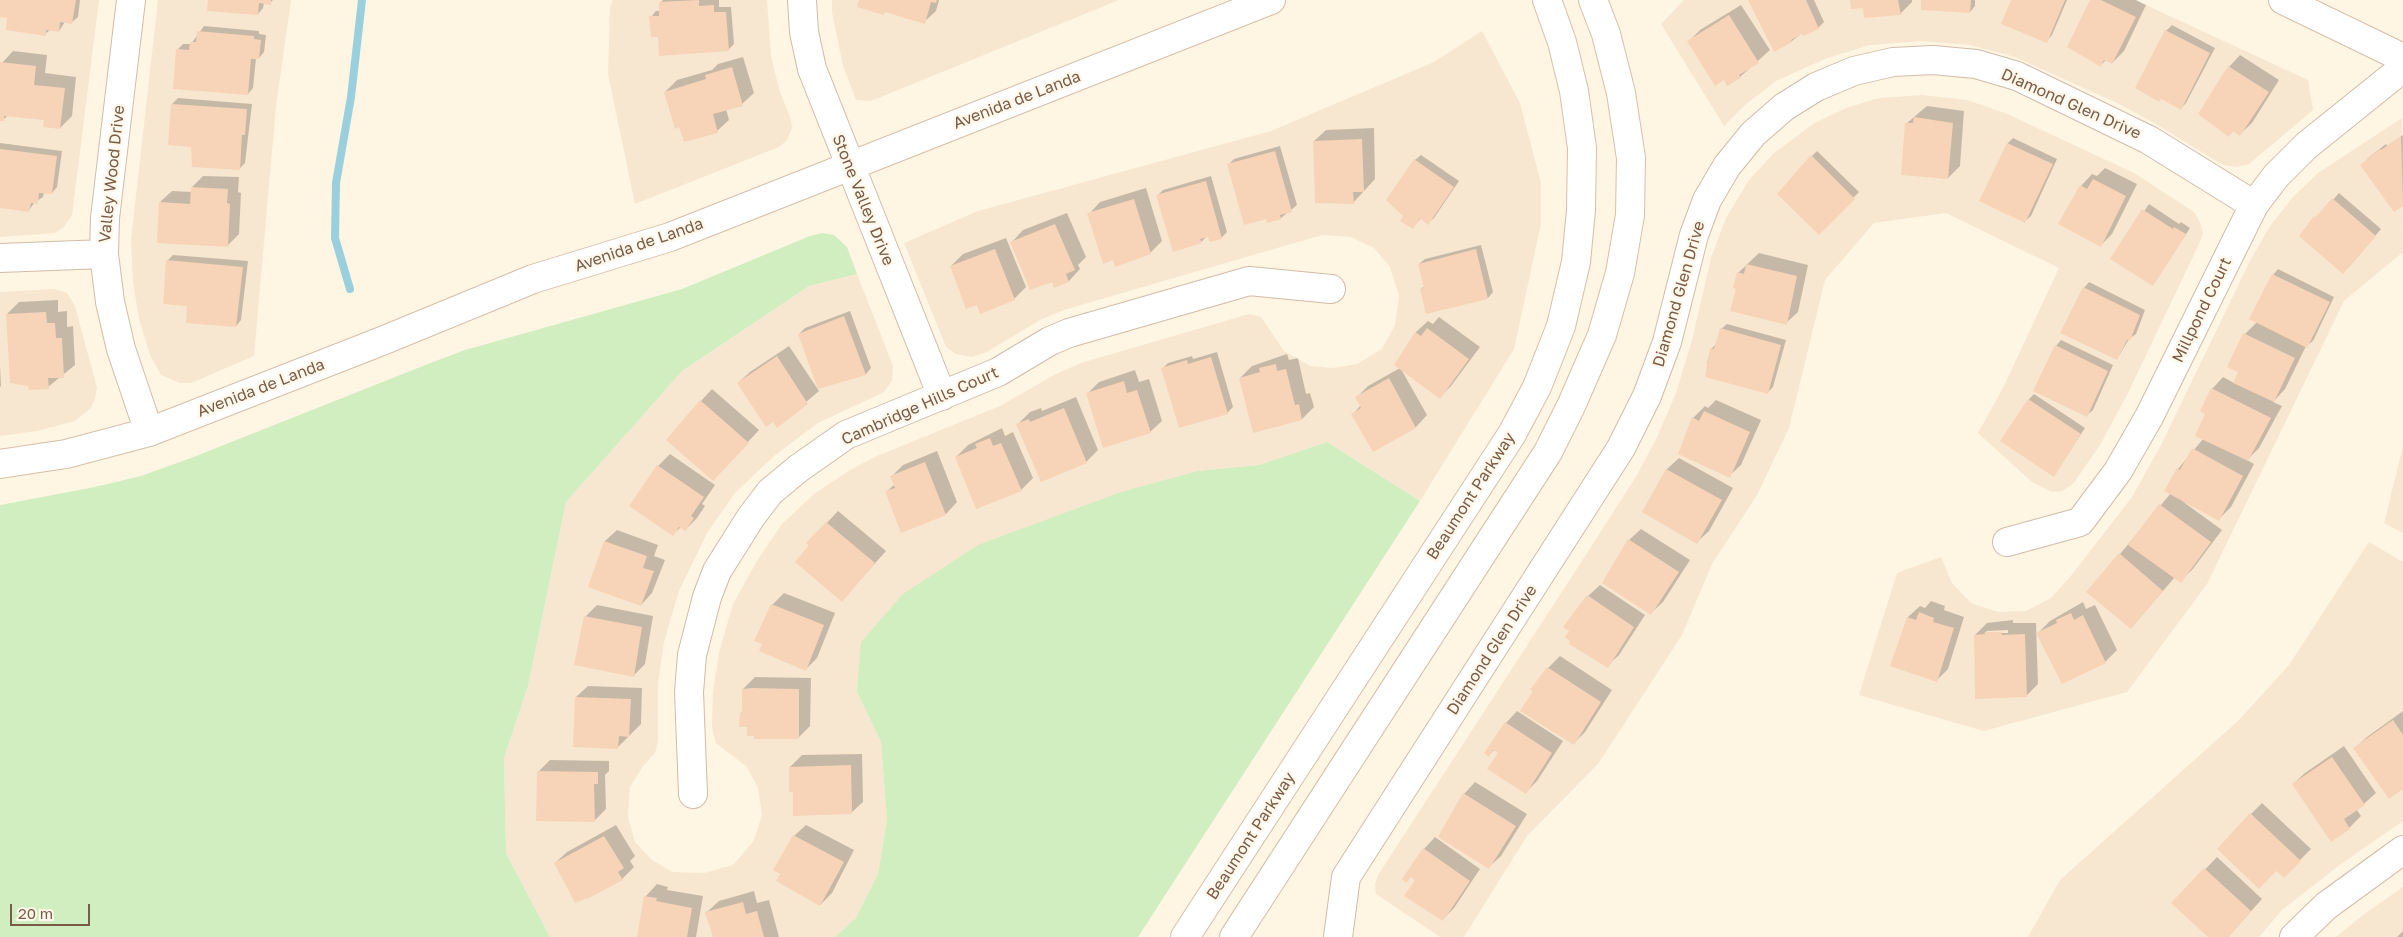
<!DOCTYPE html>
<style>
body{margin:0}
#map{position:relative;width:2403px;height:937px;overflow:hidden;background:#fff5e3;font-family:"Golos Text",sans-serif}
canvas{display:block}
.scale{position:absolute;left:10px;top:904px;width:80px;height:22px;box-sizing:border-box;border:2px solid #7a5b46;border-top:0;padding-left:6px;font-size:15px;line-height:18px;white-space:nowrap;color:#7a5b46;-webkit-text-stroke:4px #fff8eb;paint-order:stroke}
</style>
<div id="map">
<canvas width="2403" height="937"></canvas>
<div class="scale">20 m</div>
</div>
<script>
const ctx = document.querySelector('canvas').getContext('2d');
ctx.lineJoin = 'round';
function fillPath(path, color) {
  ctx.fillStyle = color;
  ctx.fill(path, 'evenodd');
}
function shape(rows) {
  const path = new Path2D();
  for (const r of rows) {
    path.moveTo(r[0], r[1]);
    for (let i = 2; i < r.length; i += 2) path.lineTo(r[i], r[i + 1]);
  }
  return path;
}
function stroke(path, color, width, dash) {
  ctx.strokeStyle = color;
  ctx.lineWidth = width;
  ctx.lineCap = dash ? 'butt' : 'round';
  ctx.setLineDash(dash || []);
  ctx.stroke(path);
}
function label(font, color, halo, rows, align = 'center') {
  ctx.font = font + ' "Golos Text",sans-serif';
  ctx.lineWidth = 5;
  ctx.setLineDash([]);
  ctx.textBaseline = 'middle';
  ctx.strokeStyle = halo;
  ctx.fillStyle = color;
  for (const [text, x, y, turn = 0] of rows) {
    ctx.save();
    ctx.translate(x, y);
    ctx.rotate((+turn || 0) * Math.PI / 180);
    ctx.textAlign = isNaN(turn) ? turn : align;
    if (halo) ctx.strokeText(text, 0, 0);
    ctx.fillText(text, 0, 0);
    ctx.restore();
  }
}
const residential = shape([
 [0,0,99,0,72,215,64,227,55,233,0,237],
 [158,0,291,0,276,106,254,356,191,383,180,383,161,375,150,355,139,319,133,282,131,240],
 [613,0,767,0,771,56,779,89,791,120,792,128,787,140,779,147,635,204,608,74,610,7],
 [832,0,1119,0,871,101,856,100,843,66,832,12],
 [1684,0,2135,0,2308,80,2313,110,2249,164,2237,167,2223,165,2156,124,2117,103,2015,57,1970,45,1922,41,1870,45,1827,58,1776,81,1745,105,1724,126,1661,24],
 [1482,31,1520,103,1541,183,1541,224,1514,349,1420,501,1327,442,1259,465,1198,471,857,692,881,742,887,819,878,874,856,918,835,937,550,937,506,853,504,758,528,686,566,502,682,371,809,286,857,274,893,366,892,381,884,392,818,423,774,456,735,493,707,533,679,591,664,642,658,683,658,741,655,753,643,766,630,787,628,817,635,842,652,860,673,872,704,873,733,865,753,842,762,815,758,788,747,767,716,743,712,728,713,692,719,652,733,604,757,561,782,524,814,494,850,470,877,456,1000,406,1054,375,1081,363,1249,314,1261,317,1284,351,1310,366,1334,368,1357,364,1382,349,1395,325,1399,296,1390,267,1374,248,1351,237,1322,235,1064,310,1040,320,987,352,972,357,956,354,946,347,904,243,978,211,1271,131,1434,62],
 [1922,95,1967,100,2005,113,2134,173,2194,212,2200,222,2203,233,2199,244,2127,395,2100,445,2073,484,2062,491,2052,492,2032,482,1978,433,2004,386,2059,268,1946,213,1874,223,1825,280,1789,428,1757,495,1712,564,1682,635,1598,764,1527,836,1464,937,1440,937,1376,894,1375,884,1378,875,1589,550,1637,475,1658,435,1676,393,1692,340,1711,258,1726,218,1749,180,1773,154,1813,124,1846,108,1879,98],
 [2402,118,2403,252,2344,301,2207,584,2127,692,1984,731,1859,695,1897,573,1941,557,1952,583,1971,603,1998,612,2026,611,2051,598,2070,577,2132,497,2161,445,2250,261,2270,226,2293,197,2318,173],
 [54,289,67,293,75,306,97,388,95,399,90,409,75,421,37,431,0,436,0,292],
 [2403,446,2403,533,2384,523],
 [2369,542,2403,562,2403,821,2341,864,2282,910,2259,937,2028,937,2060,880,2238,721,2289,665],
 [2403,887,2403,937,2336,937,2363,915]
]);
const green = shape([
 [822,233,834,235,847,247,857,274,809,286,682,371,566,502,528,686,504,758,506,853,550,937,0,937,0,505,95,487,141,476,191,458,433,362,465,350,682,289,810,236],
 [1327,442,1420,501,1138,937,835,937,856,918,878,874,887,819,881,742,857,692,861,642,903,594,978,545,1121,492,1198,471,1259,465]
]);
const shadow = shape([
 [1,0,80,0,78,17,72,22,65,22,59,31,50,30,45,34,8,17,0,15],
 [209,0,273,0,270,3,264,3,263,8,258,14],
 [663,0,719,0,719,7,731,7,734,44,728,50,660,36,651,17,656,11,660,11,660,3],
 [860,0,939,0,936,11,924,22],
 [1749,0,1814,0,1824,22,1818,28,1803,32,1792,41,1775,50],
 [1851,0,1912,0,1912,2,1900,14,1864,7],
 [1922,0,1975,0,1975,6,1970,12],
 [2012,0,2067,0,2052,35,2047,41],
 [2091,0,2136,0,2146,5,2124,51,2112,63,2106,60,2101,65],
 [1741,5,1770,50,1740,77,1725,79,1689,41,1700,30],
 [2172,25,2215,48,2186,103,2180,109,2166,31],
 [204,26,259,31,259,34,266,35,264,52,259,58,256,58,253,88,248,94,178,49,183,44,191,44],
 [13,51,47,55,45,73,76,77,72,116,60,128,45,119,8,115,3,120,0,119,2,63],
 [2240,55,2279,80,2252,123,2240,134,2234,130,2229,135,2229,67],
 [743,57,754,93,742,104,726,109,729,120,717,131,665,92,677,80,712,70,718,64],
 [178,98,252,104,245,163,239,169,192,146,172,104],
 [1927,106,1964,111,1960,166,1948,178,1907,123],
 [1374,128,1375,179,1353,203,1314,141,1326,130],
 [2403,135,2403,204,2394,210,2367,159,2386,144,2387,146],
 [2013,138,2057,159,2031,216,2025,221,1981,200,2008,143],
 [0,143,62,151,57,187,52,193,44,192,43,197,35,202,29,210,0,207],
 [1280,146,1297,205,1281,218,1268,222,1228,165,1234,159],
 [1817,151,1859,192,1819,233,1812,156],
 [1421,155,1459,181,1434,218,1428,223,1421,218,1412,228,1404,215,1415,160],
 [2105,168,2137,184,2112,234,2101,245,2081,186,2092,174,2097,176],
 [203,176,239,177,238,192,241,193,239,234,227,246,160,202,172,191,192,192,192,187],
 [1211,176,1227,232,1222,237,1207,236,1201,242,1158,195,1163,190],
 [1146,188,1162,241,1150,253,1114,259,1089,214,1100,202],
 [2339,193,2381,229,2349,267,2301,236],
 [2149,204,2179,224,2181,222,2190,228,2153,285,2112,259],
 [1067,213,1086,257,1078,265,1080,269,1069,281,1052,280,1012,242,1023,230],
 [1006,238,1026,287,1014,299,978,303,951,266,963,254],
 [1481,245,1493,292,1488,298,1421,289,1425,286,1419,264,1425,259],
 [1759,253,1808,265,1798,312,1786,323,1737,288,1738,273],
 [173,255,248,261,241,320,236,326,189,304,167,261],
 [2278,269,2334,297,2313,341,2306,346,2285,389,2273,402,2282,406,2259,448,2247,460,2254,464,2231,507,2219,519,2182,501,2222,530,2192,570,2180,581,2175,577,2131,628,2120,554,2171,493,2178,469,2203,439,2212,389,2223,377,2234,383,2239,372,2245,334,2257,322,2273,275],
 [2089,282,2145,310,2136,334,2129,339,2117,359,2084,288],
 [58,300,58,312,67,311,67,327,73,326,75,365,48,387,7,314,19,302],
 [850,311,871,368,866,374,819,388,799,334,805,328],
 [1439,317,1480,347,1451,386,1440,397,1401,369,1427,415,1416,427,1374,451,1353,414,1361,405,1357,397,1368,386,1400,368,1396,365,1416,332,1428,321,1433,324],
 [1727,324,1786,340,1773,387,1767,393,1707,363,1711,349,1717,343,1721,329],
 [2061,340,2113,365,2093,410,2087,415,2056,346],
 [789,346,819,391,799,408,738,383,750,372],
 [1217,352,1233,407,1227,413,1163,368,1168,363,1192,356,1193,359],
 [1287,354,1289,360,1298,358,1306,394,1310,393,1314,407,1302,419,1254,431,1240,378,1252,366],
 [0,365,1,386,0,387],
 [1135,370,1139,382,1149,379,1162,421,1150,432,1088,393,1099,382],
 [712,389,759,430,724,468,701,401],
 [2034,394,2085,428,2054,475,2029,399],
 [1076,397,1098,450,1086,462,1018,424,1030,412,1041,408,1042,411],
 [1716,400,1761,420,1741,465,1729,476,1693,418,1705,406,1708,408],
 [1002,428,1005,436,1013,432,1033,478,1021,490,956,457,968,445],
 [937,451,957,502,946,514,886,492,895,484,892,476,903,465],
 [670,454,715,485,702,504,705,506,697,518,685,530,681,527,673,534,631,506,658,466],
 [1679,458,1733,488,1709,531,1697,542,1643,512,1667,469],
 [838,511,886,551,842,600,808,543],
 [1641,529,1690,560,1663,602,1651,613,1629,540],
 [617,530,658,545,654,556,665,560,652,593,641,605,589,586,605,541],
 [1600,585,1645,615,1619,655,1607,666,1588,596],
 [784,593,835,613,817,658,806,669,772,605],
 [1931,601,1945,606,1944,610,1964,617,1948,669,1936,681,1892,665,1908,617,1920,606,1925,608],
 [2083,602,2086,609,2095,605,2117,650,2105,662,2038,633,2050,621],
 [597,605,653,616,645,664,634,675,586,616],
 [2013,620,2013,623,2036,623,2038,684,2026,696,1975,635,1987,623],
 [2008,630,2008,633,1984,633,1987,631],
 [1560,656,1612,690,1585,732,1574,743,1548,668],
 [755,677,811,678,810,726,798,738,748,726,741,713,743,710,743,689],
 [588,686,642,688,641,724,618,747,576,697],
 [1517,711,1563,741,1537,781,1525,793,1499,753,1494,750,1489,755,1506,723],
 [2403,711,2403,788,2355,748,2367,737],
 [2344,746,2376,793,2357,810,2361,816,2349,828,2331,840,2293,784,2305,773],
 [862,754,863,802,851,813,794,790,790,767,802,755],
 [550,760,609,761,609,771,605,775,606,809,594,821,538,772],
 [1475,782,1527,814,1501,856,1489,867,1464,794],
 [2262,803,2311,849,2284,876,2277,869,2251,814],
 [616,825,635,856,630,861,634,867,622,879,555,863,567,852],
 [806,825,854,850,832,893,820,905,782,873,794,836],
 [1435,837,1480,869,1454,908,1442,920,1417,880,1424,849],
 [2217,857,2262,899,2228,937,2210,937,2173,903],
 [657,884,668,887,667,890,703,896,696,937,638,937,646,896],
 [754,891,757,903,769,900,779,937,714,937,707,912,719,901],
 [2403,931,2403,937,2397,937]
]);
const stream = shape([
 [350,289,335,238,336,183,351,97,362,0]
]);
const building = shape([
 [0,0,76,0,72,24,60,22,59,32,46,30,46,36,6,30,7,18,0,17],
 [208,0,271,0,271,5,259,3,258,15,207,11],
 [699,0,699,6,714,5,714,12,726,12,729,51,659,56,658,37,651,37,649,16,659,16,659,2],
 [859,0,937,0,936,3,931,2,925,24,885,12,884,15,857,7],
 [1748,0,1806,0,1819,29,1803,36,1802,34,1791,40,1792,42,1774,52],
 [1850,0,1898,0,1901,15,1864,18,1863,8,1851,9],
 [1921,0,1971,0,1970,13,1921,10],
 [2011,0,2065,0,2047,43,2001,24],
 [2090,0,2101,0,2136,17,2112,64,2104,60,2101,67,2067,47],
 [1729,15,1759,63,1739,75,1741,78,1727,86,1724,80,1715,86,1687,41],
 [2165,30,2210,53,2181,110,2161,99,2159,102,2135,88],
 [197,31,254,36,254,39,261,40,259,59,251,59,248,95,173,89,176,49,189,50,190,42,196,42],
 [0,62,36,66,34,85,65,88,60,129,43,127,44,120,4,116,4,121,0,121],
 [2228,66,2269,92,2240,136,2233,131,2229,137,2198,114],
 [732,67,743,106,713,114,718,133,684,142,679,127,675,129,664,92,706,79,705,75],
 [171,104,247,109,245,135,242,135,240,170,192,167,191,147,168,145],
 [1914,117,1953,123,1948,179,1901,175,1905,123,1913,123],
 [2401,136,2403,206,2394,212,2360,165,2380,149,2381,150],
 [1362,139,1364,192,1353,192,1354,204,1315,203,1313,141],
 [2007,143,2053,164,2025,223,1979,201],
 [0,149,57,156,52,194,39,193,38,204,31,203,29,212,0,208],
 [1275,151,1292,212,1280,215,1281,219,1267,223,1266,219,1244,225,1227,164],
 [1811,155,1855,199,1819,235,1777,194],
 [1414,159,1454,187,1428,225,1420,218,1413,229,1400,221,1403,216,1386,200],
 [2093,179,2126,196,2101,247,2058,224,2080,185,2087,189],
 [1206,181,1222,239,1210,242,1208,237,1200,239,1202,243,1173,252,1156,195],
 [191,187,228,189,227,203,230,204,228,247,157,243,159,202,190,204],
 [2332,198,2376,236,2343,274,2299,236,2314,216,2316,217],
 [1134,199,1151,254,1115,267,1113,260,1103,264,1087,213],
 [2142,209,2173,229,2174,227,2186,234,2153,286,2110,259],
 [1055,224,1075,270,1066,274,1069,282,1054,288,1052,282,1030,290,1010,242],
 [995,249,1015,300,980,314,977,305,966,309,950,266],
 [1476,249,1488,299,1426,314,1420,289,1424,288,1418,264],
 [166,260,243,267,236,327,186,323,187,306,163,304],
 [1746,264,1797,276,1787,325,1730,311,1736,289,1733,288,1737,272,1744,274],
 [2272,274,2330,302,2307,348,2249,319],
 [2083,287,2140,315,2130,341,2127,340,2117,360,2060,333],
 [46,312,47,323,55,323,56,338,62,338,64,378,48,378,49,389,29,390,28,386,10,383,6,314],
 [844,316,866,375,818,389,798,334],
 [1427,328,1469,359,1440,399,1394,365,1415,332,1421,336],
 [1720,328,1781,345,1768,394,1705,377,1710,348,1714,349],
 [2243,333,2295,358,2274,402,2233,383,2238,372,2227,367],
 [2055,345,2108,371,2087,417,2033,391],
 [777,356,808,404,777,428,773,422,766,427,737,383],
 [1211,357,1228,414,1179,428,1161,368,1187,360,1188,364],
 [1276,364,1277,371,1286,369,1295,405,1299,404,1302,420,1253,433,1239,378,1260,372,1259,368],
 [1389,378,1416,428,1373,452,1351,414,1361,408,1355,397],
 [1124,381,1127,393,1137,390,1151,433,1103,448,1086,393],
 [2211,388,2271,418,2248,461,2195,436,2205,414,2200,411],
 [2028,399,2081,434,2054,477,2000,441],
 [700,400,749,443,713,481,666,440],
 [1064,408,1087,463,1041,482,1016,424,1029,419,1030,422],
 [1704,411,1750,432,1730,478,1678,454,1692,417,1699,421],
 [990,438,993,446,1001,443,1022,491,976,509,955,457,977,448,975,444],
 [2192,448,2243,476,2219,521,2164,491,2177,468,2180,470],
 [925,462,946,515,901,533,885,491,895,488,890,476],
 [657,465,704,497,691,516,694,518,685,531,679,527,673,536,629,506],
 [1666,469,1722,500,1697,544,1642,512],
 [2159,504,2211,542,2181,583,2128,545],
 [826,522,875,563,842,602,795,562,809,545,806,543],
 [1628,539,1679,572,1651,615,1602,583],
 [604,541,647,556,643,568,654,571,641,606,588,587],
 [2119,553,2163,591,2131,629,2086,592],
 [1587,595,1634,627,1608,668,1569,644,1570,641,1565,637,1569,631,1563,627],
 [771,604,824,625,806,671,759,651,762,644,754,641],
 [1919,612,1934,618,1933,622,1954,628,1937,682,1890,666,1907,617,1916,620],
 [2071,613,2074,620,2083,615,2106,663,2062,684,2036,633,2057,623,2056,620],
 [584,616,642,627,634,677,574,665],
 [1985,632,2001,632,2002,635,2025,634,2027,697,1975,699,1974,635,1985,634],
 [1547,667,1601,702,1574,745,1520,711,1533,691,1530,690],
 [752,688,799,689,799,739,754,739,754,736,747,736,747,727,739,727,740,713,742,713,742,689],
 [575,697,631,699,629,737,619,736,618,749,573,747],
 [2393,720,2403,735,2403,789,2389,799,2353,748],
 [1505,722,1552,753,1526,794,1487,769,1498,753,1493,750,1489,757,1484,753],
 [2332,757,2365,805,2344,819,2350,829,2331,842,2292,784],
 [851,765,852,814,793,816,793,792,789,792,789,767],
 [537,771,598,772,598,784,594,784,595,822,536,821],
 [1463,793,1516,826,1489,869,1438,837],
 [2250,813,2301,861,2284,878,2276,871,2259,889,2217,849],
 [793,835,844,862,820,906,776,881,780,874,773,870],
 [604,836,624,868,618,872,623,880,587,899,587,898,575,903,554,863],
 [1423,848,1470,881,1443,921,1404,896,1415,880,1411,877,1406,883,1402,879],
 [2204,868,2251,911,2229,937,2208,937,2171,903],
 [644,896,657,898,656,901,692,908,687,937,637,937],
 [743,902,746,914,757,911,764,937,713,937,705,912]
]);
const street = shape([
 [131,0,105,218,104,254,110,302,121,349,149,432],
 [802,0,804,32,812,69,942,396],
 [0,258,104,254],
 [2007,542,2080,522,2118,471,2149,417,2254,205,2276,176,2306,146,2403,68],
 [693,794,689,692,692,655,707,597,717,571,751,517,770,492,799,468,846,435,998,372,1050,341,1069,333,1249,281,1331,289],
 [1338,937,1346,877,1621,448,1647,396,1667,342,1694,235,1707,200,1727,166,1753,134,1784,107,1816,87,1854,71,1893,62,1933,60,1976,64,2017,76,2149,140,2254,205],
 [2294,937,2326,906,2403,850]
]);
const secondary = shape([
 [2283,0,2403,58],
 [0,464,66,454,149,432,382,341,533,279,670,237,1271,0],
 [1185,937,1512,434,1537,387,1561,326,1576,262,1581,210,1582,148,1574,91,1562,42,1547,0],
 [1234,937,1548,452,1571,406,1602,335,1620,273,1630,215,1631,158,1621,93,1606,34,1593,0]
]);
const streetNames = [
 ["Avenida de Landa",1017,100,-21],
 ["Diamond Glen Drive",2071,104,24],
 ["Valley Wood Drive",112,174,-84],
 ["Stone Valley Drive",863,200,68],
 ["Avenida de Landa",639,245,-19],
 ["Diamond Glen Drive",1679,294,-74],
 ["Millpond Court",2202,310,-64],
 ["Avenida de Landa",261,388,-21],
 ["Cambridge Hills Court",920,406,-24],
 ["Beaumont Parkway",1471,496,-57],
 ["Diamond Glen Drive",1492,650,-57],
 ["Beaumont Parkway",1251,836,-57]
];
fillPath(residential, '#f7e7d0');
fillPath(green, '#d0eec0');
fillPath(shadow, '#0003');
stroke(stream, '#9ad0dd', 8);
fillPath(building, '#f7d4b7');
stroke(street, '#d1bca8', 30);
stroke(secondary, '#d7bfa8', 30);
stroke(street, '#fff', 28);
stroke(secondary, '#fff', 28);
label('16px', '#7a5b46', '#fff8eb', streetNames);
</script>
